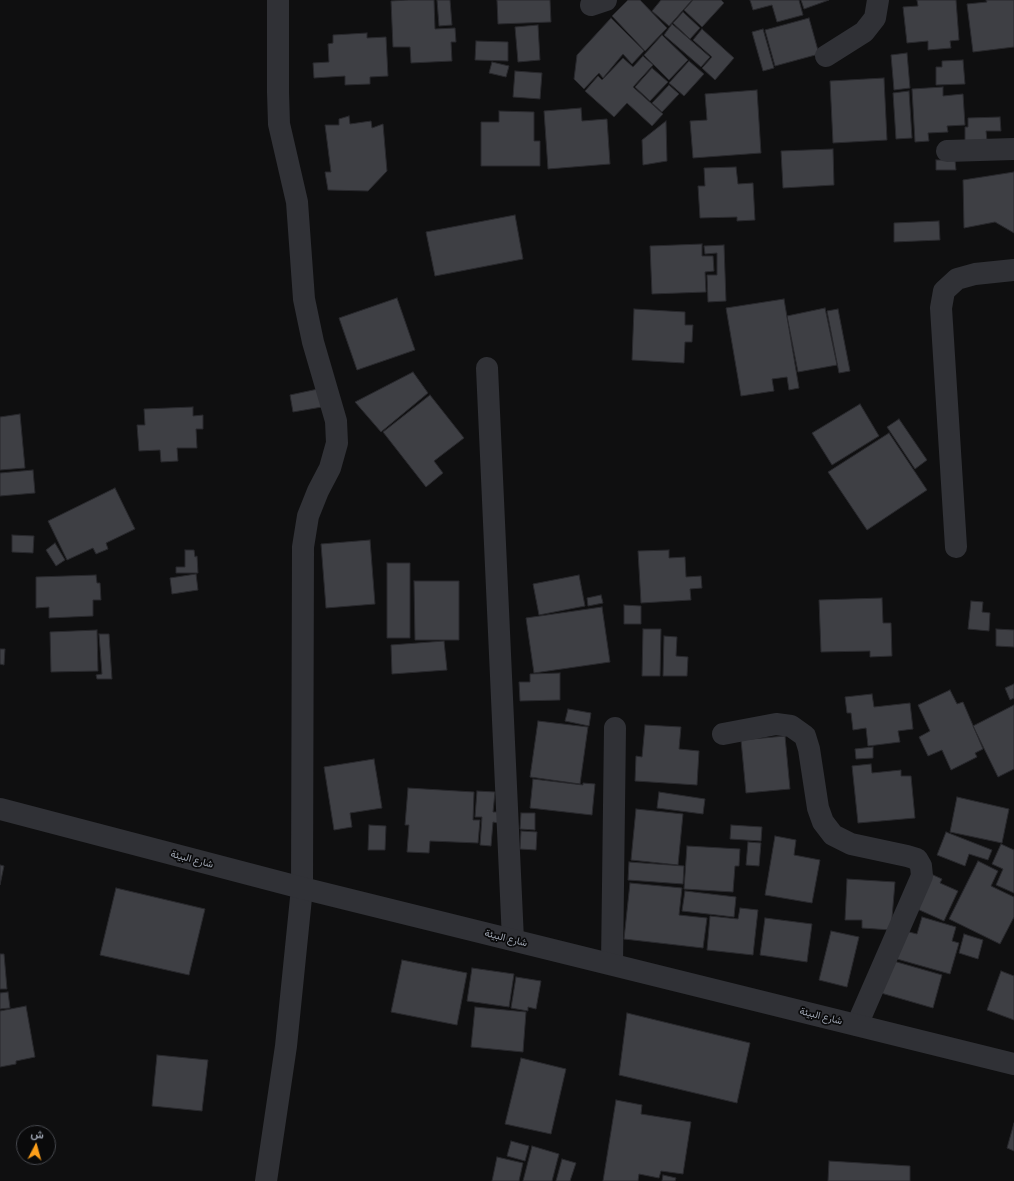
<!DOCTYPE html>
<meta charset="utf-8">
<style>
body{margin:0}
#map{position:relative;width:1014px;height:1181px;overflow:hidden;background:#0f0f10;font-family:Lato,Vazirmatn,sans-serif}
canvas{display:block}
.north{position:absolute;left:16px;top:1125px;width:40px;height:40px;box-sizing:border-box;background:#0a0a0b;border:1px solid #46484e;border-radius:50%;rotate:6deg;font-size:11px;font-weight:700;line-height:16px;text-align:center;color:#9fa6b3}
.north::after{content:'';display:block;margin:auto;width:14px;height:18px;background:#fd9f1a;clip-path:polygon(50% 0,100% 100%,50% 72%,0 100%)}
</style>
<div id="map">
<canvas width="1014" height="1181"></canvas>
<div class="north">ش</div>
</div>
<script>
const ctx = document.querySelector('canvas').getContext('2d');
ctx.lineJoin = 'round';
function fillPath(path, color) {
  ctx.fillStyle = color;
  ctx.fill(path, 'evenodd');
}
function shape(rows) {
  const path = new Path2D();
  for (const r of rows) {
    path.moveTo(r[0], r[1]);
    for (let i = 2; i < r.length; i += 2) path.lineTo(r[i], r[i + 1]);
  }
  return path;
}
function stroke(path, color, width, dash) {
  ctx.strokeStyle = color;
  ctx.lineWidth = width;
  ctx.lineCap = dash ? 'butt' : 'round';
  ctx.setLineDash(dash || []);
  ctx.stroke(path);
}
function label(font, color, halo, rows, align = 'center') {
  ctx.font = font + ' Lato,Vazirmatn,sans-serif';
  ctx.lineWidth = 3.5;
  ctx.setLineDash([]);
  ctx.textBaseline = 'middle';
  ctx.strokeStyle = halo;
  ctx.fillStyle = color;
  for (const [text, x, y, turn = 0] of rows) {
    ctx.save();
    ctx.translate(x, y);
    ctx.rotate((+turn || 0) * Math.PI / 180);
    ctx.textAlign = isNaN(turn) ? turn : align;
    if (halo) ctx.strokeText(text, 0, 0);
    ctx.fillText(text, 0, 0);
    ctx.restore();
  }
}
const building = shape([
 [407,0,434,0,435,29,455,28,456,42,451,42,452,61,411,63,410,47,393,47,391,1,407,0],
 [437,0,450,0,452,25,439,26,437,0],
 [497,0,550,0,551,22,498,24,497,0],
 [628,0,640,0,667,28,645,51,612,16,628,0],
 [661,0,692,0,669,26,652,11,661,0],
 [693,0,721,0,724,3,702,27,684,10,693,0],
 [750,0,799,0,803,15,777,22,772,5,753,10,750,0],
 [801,0,829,0,804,9,801,0],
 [917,0,956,0,959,40,950,41,951,48,928,50,928,41,907,43,903,7,918,6,917,0],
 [986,0,1014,0,1014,47,973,52,967,4,987,2,986,0],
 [683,12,700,28,690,39,673,23,683,12],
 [611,18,644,51,632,64,623,54,603,78,599,73,584,89,574,79,577,55,611,18],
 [809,18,819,54,775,66,765,30,809,18],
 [672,24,710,57,701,67,664,35,672,24],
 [538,25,540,60,518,62,515,27,538,25],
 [702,29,734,58,715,80,702,68,712,57,693,40,702,29],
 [763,29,774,68,763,71,752,32,763,29],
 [367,33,367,38,386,37,388,76,370,77,370,84,345,85,345,76,314,78,313,63,329,62,328,44,333,43,333,35,367,33],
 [662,35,688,60,669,80,644,55,662,35],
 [476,41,508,42,508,61,475,60,476,41],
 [907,53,910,88,894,90,891,55,907,53],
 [643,56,653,65,633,87,663,114,652,126,627,103,614,117,585,91,598,76,602,80,623,58,633,67,643,56],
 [963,60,965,84,936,85,936,67,942,67,942,61,963,60],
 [689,61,704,74,684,96,669,83,689,61],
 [492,62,509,66,506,77,489,73,492,62],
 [652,68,668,82,650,101,635,87,652,68],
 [515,71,542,73,540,99,513,97,515,71],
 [884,78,887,140,833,143,830,81,884,78],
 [669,85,679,94,662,112,652,103,669,85],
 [943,87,943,96,963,94,965,125,947,126,948,132,928,133,929,141,915,142,912,89,943,87],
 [757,90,761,153,693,158,690,121,707,120,705,94,757,90],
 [909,91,912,138,896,139,893,93,909,91],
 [581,108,582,121,607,119,610,164,548,169,544,111,581,108],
 [499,111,534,112,534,141,540,141,540,166,481,166,481,122,499,122,499,111],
 [349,116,350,124,371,121,372,128,383,124,387,171,368,191,328,190,325,172,331,172,325,125,339,125,339,119,349,116],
 [1000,117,1001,131,986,131,987,141,965,142,965,127,968,127,968,118,1000,117],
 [666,121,667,161,643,165,642,140,666,121],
 [833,149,834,185,783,188,781,151,833,149],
 [936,160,955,160,956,170,936,170,936,160],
 [736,167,738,184,753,183,755,220,737,221,737,217,700,218,698,186,705,186,704,168,736,167],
 [1014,172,1014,233,995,222,964,228,963,180,1014,172],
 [515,215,523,259,435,276,426,232,515,215],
 [939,221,940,240,894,242,894,223,939,221],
 [702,244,702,256,713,256,714,271,705,272,706,292,652,294,650,246,702,244],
 [724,245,726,301,708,302,707,275,717,275,717,253,705,254,704,246,724,245],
 [397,298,415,350,357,370,339,318,397,298],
 [784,299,799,388,789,390,787,377,772,379,774,391,741,396,726,308,784,299],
 [825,308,837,365,798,372,787,316,825,308],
 [634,309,685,312,685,325,693,325,692,342,685,342,684,363,632,360,634,309],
 [838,309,850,371,839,373,827,311,838,309],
 [413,372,428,393,381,432,355,402,413,372],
 [318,389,322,407,293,412,290,395,318,389],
 [430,395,464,438,434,461,443,473,426,487,383,432,430,395],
 [860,404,879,436,832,465,812,433,860,404],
 [193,407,193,416,203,415,203,429,196,429,197,448,177,448,178,461,161,462,160,450,139,451,137,425,145,425,144,409,193,407],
 [20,414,25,468,0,470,0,417,20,414],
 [899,419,927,460,915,469,887,427,899,419],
 [889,433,927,490,867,530,828,472,889,433],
 [33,470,35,493,0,496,0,473,33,470],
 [115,488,135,529,106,543,108,549,96,554,93,548,67,560,48,521,115,488],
 [12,535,34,536,33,553,12,552,12,535],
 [370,540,375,604,326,608,321,544,370,540],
 [55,543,65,560,56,566,46,550,55,543],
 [185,550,194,550,195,557,197,556,198,573,176,573,176,567,185,567,185,550],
 [669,550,669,558,685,557,686,577,701,576,702,588,690,589,691,600,641,603,638,551,669,550],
 [387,563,410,563,410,638,387,638,387,563],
 [196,574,198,590,172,594,170,578,196,574],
 [96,575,97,583,100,583,101,600,93,600,93,616,49,618,49,607,36,608,36,577,96,575],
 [579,575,585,606,539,615,533,584,579,575],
 [414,581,459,581,459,640,415,640,414,581],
 [601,595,603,603,588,606,587,598,601,595],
 [882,598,883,623,891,623,892,656,870,657,870,651,821,652,819,600,882,598],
 [971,601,983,602,982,612,990,613,989,631,968,629,971,601],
 [624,605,641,606,641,624,624,624,624,605],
 [602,607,610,662,534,673,526,618,602,607],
 [643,629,661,629,660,676,642,676,643,629],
 [996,629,1014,630,1014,647,996,646,996,629],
 [97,630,98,671,51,672,50,632,97,630],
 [99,634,109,634,112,679,97,679,96,675,102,674,99,634],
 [664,636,677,637,676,656,688,657,687,676,663,676,664,636],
 [444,641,447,670,392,674,391,645,444,641],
 [0,649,5,649,4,665,0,664,0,649],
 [560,673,560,700,520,701,519,682,530,682,530,674,560,673],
 [1014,684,1014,698,1010,700,1005,688,1014,684],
 [950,690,957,704,963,702,983,749,975,753,977,757,951,770,942,750,928,756,919,737,930,731,918,705,950,690],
 [872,694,874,707,910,703,913,729,898,731,900,742,868,746,866,728,853,730,851,713,847,713,845,697,872,694],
 [1014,705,1014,769,998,777,973,726,1014,705],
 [568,709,591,713,589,726,565,721,568,709],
 [538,721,588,727,580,784,530,777,538,721],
 [645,725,681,727,679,749,699,751,697,785,635,781,636,756,642,757,645,725],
 [785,736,790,789,746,793,741,740,785,736],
 [873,747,873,758,856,759,855,749,873,747],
 [374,759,382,808,350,813,352,827,334,830,324,767,374,759],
 [871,764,872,773,901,770,901,776,911,776,915,818,858,823,852,766,871,764],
 [533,779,583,785,583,783,595,784,592,815,530,808,533,779],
 [408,788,474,792,473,820,480,820,478,843,430,841,429,853,407,852,409,825,405,825,408,788],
 [477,791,495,792,493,812,499,812,498,823,493,822,491,846,480,845,482,817,475,817,477,791],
 [659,792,705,799,703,814,657,808,659,792],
 [957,797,1009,809,1002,843,950,832,957,797],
 [636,809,683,814,678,865,631,860,636,809],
 [521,813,535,813,535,830,520,829,521,813],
 [369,825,386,826,385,850,368,850,369,825],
 [731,825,762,827,761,841,730,839,731,825],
 [521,831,537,832,536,850,520,849,521,831],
 [946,832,992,850,988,860,969,854,965,866,937,855,946,832],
 [775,836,796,840,794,855,820,860,812,903,765,895,775,836],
 [748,842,761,843,759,866,746,865,748,842],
 [1001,844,1014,850,1014,893,996,885,1003,869,992,864,1001,844],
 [687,846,740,849,739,866,735,866,733,892,684,889,687,846],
 [978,861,998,871,991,886,1014,897,1014,917,1000,944,949,919,978,861],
 [629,862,684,866,683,884,628,880,629,862],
 [0,865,4,866,0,885,0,865],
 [931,874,942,879,940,883,958,891,944,921,915,908,931,874],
 [847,879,895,882,891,930,862,928,862,920,845,920,847,879],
 [630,883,682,888,679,915,707,918,703,948,624,939,630,883],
 [116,888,205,909,189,975,100,955,116,888],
 [685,891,736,897,734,917,682,911,685,891],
 [740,908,758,910,753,955,707,950,710,916,738,919,740,908],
 [922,917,956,927,952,941,959,943,950,974,897,959,905,931,917,934,922,917],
 [765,918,812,924,807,962,760,955,765,918],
 [831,931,859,937,847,987,819,980,831,931],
 [964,934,983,940,978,959,959,953,964,934],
 [0,954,4,954,7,989,0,989,0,954],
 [402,960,467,973,457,1025,391,1012,402,960],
 [890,960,942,975,933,1008,881,993,890,960],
 [472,968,514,974,509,1007,467,1001,472,968],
 [1001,971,1014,976,1014,1020,987,1010,1001,971],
 [516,977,541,981,536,1009,528,1007,528,1011,511,1008,516,977],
 [8,992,10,1008,0,1009,0,993,8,992],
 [26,1006,35,1057,16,1061,16,1064,0,1067,0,1011,26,1006],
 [475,1007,526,1012,523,1052,471,1047,475,1007],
 [627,1013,750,1043,737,1103,619,1075,627,1013],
 [157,1055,208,1060,202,1111,152,1106,157,1055],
 [521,1058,566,1069,551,1134,505,1124,521,1058],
 [616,1100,642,1105,641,1114,691,1122,683,1174,661,1171,659,1178,639,1174,638,1181,603,1181,616,1100],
 [1014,1123,1014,1151,1007,1148,1014,1123],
 [511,1141,529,1146,525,1161,507,1156,511,1141],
 [532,1146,559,1154,552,1181,523,1181,532,1146],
 [497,1157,523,1163,519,1181,492,1181,497,1157],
 [562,1159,576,1163,570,1181,556,1181,562,1159],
 [829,1161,910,1166,910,1181,828,1181,829,1161],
 [663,1175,676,1178,675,1181,662,1181,663,1175]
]);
const minor = shape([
 [591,5,606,0],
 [826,56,864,32,875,18,878,0],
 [947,151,1014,149],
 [487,368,513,940],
 [956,547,941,308,944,291,957,279,975,274,1014,270],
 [723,734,776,724,791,726,805,736,809,749,818,808,823,822,833,835,851,844,907,856,917,859,921,866,922,876,857,1025],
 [612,964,615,728],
 [266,1181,286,1046,302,888,303,547,308,516,318,491,330,468,337,443,336,421,313,342,304,299,297,202,279,124,278,92,278,0]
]);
const tertiary = shape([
 [0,809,302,888,1014,1064]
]);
const streetNames = [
 ["شارع البيئة",192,859,15],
 ["شارع البيئة",506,938,14],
 ["شارع البيئة",821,1016,14]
];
fillPath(building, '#3e3f44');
stroke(building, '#29292d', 1);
stroke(minor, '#303136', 22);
stroke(tertiary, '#303136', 22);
label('10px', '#9fa6b3', '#0a0a0b', streetNames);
</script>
